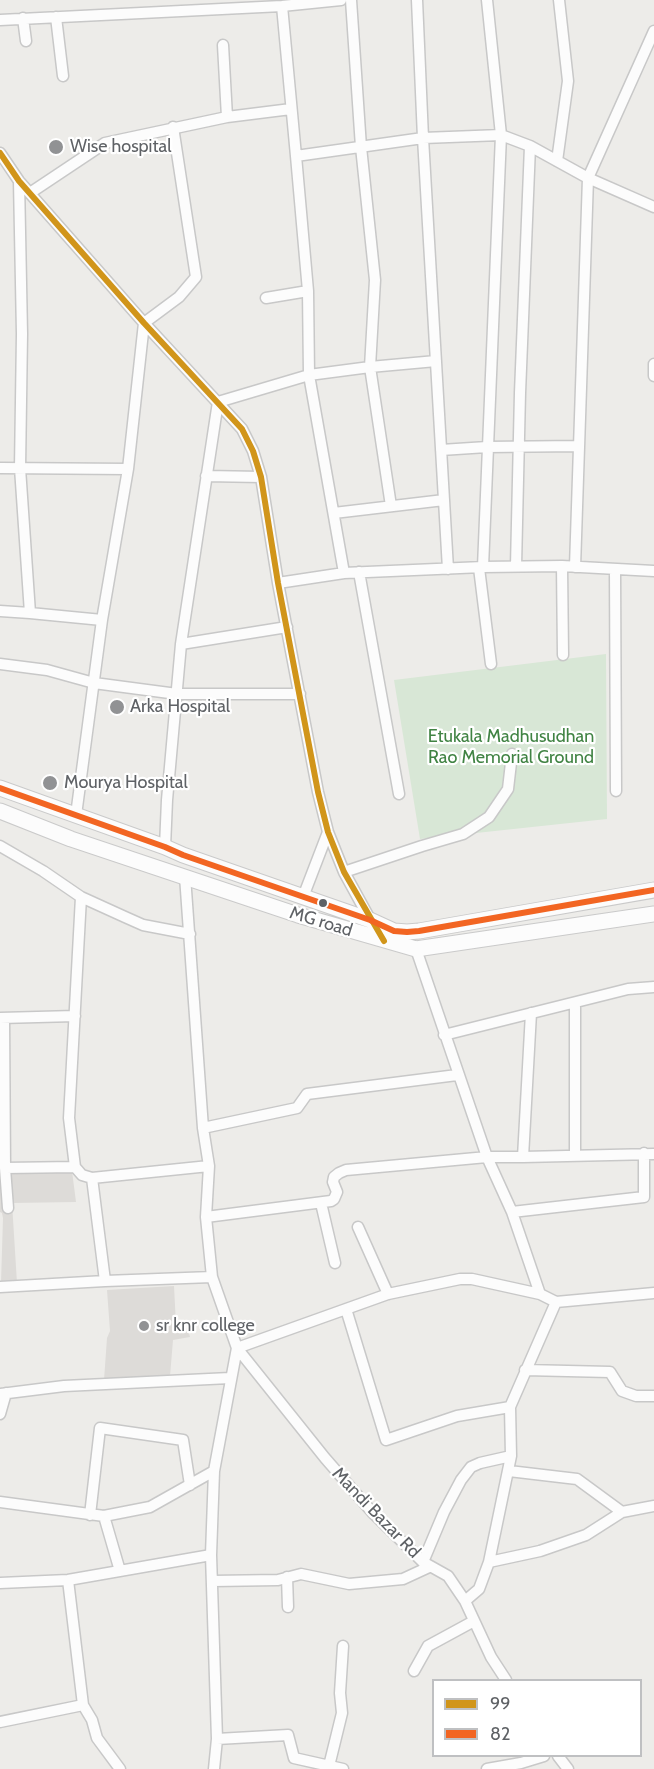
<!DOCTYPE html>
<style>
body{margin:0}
#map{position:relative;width:654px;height:1769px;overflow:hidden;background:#edece9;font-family:Cabin,sans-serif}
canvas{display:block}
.legend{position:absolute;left:432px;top:1679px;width:210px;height:78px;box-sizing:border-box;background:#fff;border:2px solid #bfc0c2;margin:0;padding:8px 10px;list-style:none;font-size:18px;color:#5f6266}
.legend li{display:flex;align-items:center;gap:12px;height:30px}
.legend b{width:30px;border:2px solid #bfc0c2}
</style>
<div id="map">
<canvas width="654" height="1769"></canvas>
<ul class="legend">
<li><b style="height:8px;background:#d1951a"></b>99</li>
<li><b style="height:8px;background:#f26522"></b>82</li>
</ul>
</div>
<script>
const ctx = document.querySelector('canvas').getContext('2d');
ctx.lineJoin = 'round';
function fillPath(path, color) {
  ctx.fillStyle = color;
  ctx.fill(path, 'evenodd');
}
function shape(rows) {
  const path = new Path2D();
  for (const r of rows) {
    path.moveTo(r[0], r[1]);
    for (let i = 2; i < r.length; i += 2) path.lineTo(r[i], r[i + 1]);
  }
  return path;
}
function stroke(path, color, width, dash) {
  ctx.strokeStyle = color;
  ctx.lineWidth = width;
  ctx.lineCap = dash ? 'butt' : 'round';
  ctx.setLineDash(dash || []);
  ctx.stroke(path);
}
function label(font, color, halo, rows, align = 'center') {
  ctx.font = font + ' Cabin,sans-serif';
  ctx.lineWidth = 4.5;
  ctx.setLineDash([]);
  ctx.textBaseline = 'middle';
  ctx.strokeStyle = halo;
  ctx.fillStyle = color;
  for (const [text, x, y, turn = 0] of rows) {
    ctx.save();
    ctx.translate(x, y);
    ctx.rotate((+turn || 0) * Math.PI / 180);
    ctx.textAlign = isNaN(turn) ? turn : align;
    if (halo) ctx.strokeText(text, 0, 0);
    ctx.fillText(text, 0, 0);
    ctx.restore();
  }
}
const education = shape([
 [0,1166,72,1171,76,1202,12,1203,17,1283,1,1283,3,1218,2,1213,0,1212],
 [174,1286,176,1325,183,1324,188,1330,190,1337,173,1340,170,1376,104,1380,107,1338,110,1331,107,1290]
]);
const green = shape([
 [606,654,607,819,420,839,394,680]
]);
const minor = shape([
 [351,0,361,147,375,280,370,367,391,506],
 [417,0,423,138,448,569],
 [282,6,296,156,423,138,501,135,530,146,588,178,654,207],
 [56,17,63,76],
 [23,18,26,41],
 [0,20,282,6,341,0],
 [223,45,227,117],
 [0,153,19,181,144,323,242,429,253,451,261,477,278,583,318,792,328,832,344,872,372,923],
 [296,156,308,291,309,375,344,573],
 [557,161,568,81,559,0],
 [19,181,22,334,20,468,30,613,102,620],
 [30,193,105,143,227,117,291,109],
 [266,298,308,291],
 [654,364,654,376],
 [441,450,487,447,579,446],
 [0,468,128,469],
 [206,476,261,477],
 [334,513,444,500],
 [516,566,520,393,530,146],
 [562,566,563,655],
 [483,567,501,135,487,0],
 [575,567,588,178,654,31],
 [479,568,491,664],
 [615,569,616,791],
 [359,572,399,794],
 [278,583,344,573,483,567,562,566,654,571],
 [0,611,30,613],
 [181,644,287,627],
 [0,664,47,670,94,683,177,694,300,694],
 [76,815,102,620,128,469,144,323,179,297,196,277,173,127],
 [0,846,43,871,81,897,125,917,143,925,190,934],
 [165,847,167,800,181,644,218,402,309,375,370,367,436,361],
 [344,872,422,846,463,834,489,817,508,789,512,754],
 [185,876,203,1128,209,1166,206,1217,212,1277,237,1348,214,1471,211,1555,217,1739,214,1769],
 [81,897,69,1118,75,1167,82,1175,92,1178,209,1166],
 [303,897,328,832],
 [416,949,487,1157,512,1212,540,1294],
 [531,1013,523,1157,654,1154],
 [0,1018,75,1016],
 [4,1018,5,1168,8,1208],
 [444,1035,628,989,654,987],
 [203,1128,297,1108,307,1094,457,1075],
 [575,1156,575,1003],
 [5,1168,75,1167],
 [92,1178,105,1281],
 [321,1203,335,1263],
 [512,1212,644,1197,644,1153],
 [206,1217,331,1201,334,1199,337,1192,333,1182,334,1177,339,1173,346,1170,487,1157,523,1157],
 [358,1227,388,1294],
 [0,1287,105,1281,212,1277],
 [346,1309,386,1440,457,1416,510,1407],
 [237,1348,325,1458,372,1512,423,1562,448,1576,465,1601,491,1657,506,1680],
 [237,1348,388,1294,460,1279,472,1279,540,1294,556,1302],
 [525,1370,610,1372,622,1391,636,1396,654,1396],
 [0,1394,64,1386,230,1378],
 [0,1414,6,1393],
 [509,1471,577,1479,622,1512],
 [0,1502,104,1516,150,1507,214,1471],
 [90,1515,100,1428,183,1440,190,1485],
 [104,1516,120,1571],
 [423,1562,444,1512,461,1480,471,1467,480,1463,511,1456],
 [489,1562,540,1551,586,1535,622,1512,654,1506],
 [287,1577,288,1607],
 [68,1580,83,1705,92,1720,97,1738,120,1769],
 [213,1581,278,1580,301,1574,349,1584,403,1579,429,1567],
 [0,1583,68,1580,211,1555],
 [465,1601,479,1589,489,1562,511,1456,510,1407,556,1302,654,1293],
 [414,1671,428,1646,474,1621],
 [0,1722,83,1705],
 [217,1739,288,1735,294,1758,343,1769],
 [558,1756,568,1769],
 [329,1766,342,1713,340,1693,343,1646],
 [487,1769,521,1763,544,1756]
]);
const secondary = shape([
 [0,788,165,847,183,855,370,920,394,931,407,932,419,931,654,890],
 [0,811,71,839,298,915,416,949,654,914]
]);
const bus1 = shape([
 [0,153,19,181,144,323,242,429,253,451,261,477,278,583,318,792,328,832,344,872,384,941]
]);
const bus2 = shape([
 [0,788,165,847,183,855,370,920,394,931,407,932,419,931,654,890]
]);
const markers = [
 [56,147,8,"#919294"],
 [117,707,8,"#919294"],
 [50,783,8,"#919294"],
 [323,903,5,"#5f6266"],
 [144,1326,6,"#919294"]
];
const poiNames = [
 ["Wise hospital",70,147],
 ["Arka Hospital",130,707],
 ["Mourya Hospital",64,783],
 ["sr knr college",156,1326]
];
const parkNames = [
 ["Etukala Madhusudhan",511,737],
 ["Rao Memorial Ground",511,758]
];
const streetNames = [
 ["MG road",321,922,17],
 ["Mandi Bazar Rd",376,1513,46]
];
fillPath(education, '#dddbd8');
fillPath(green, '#d8e7d6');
stroke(minor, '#c8c8c8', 13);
stroke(secondary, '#cacaca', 17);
stroke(minor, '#fcfcfc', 10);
stroke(secondary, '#fcfcfc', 15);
stroke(bus1, '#d1951a', 6);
stroke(bus2, '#f26522', 6);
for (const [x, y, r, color] of markers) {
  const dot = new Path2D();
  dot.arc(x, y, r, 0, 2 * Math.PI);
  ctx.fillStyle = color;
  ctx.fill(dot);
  stroke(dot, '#fff', 2);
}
label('18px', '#5f6266', '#fff', poiNames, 'left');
label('18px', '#408343', '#fff', parkNames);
label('18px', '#5f6266', '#fff', streetNames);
</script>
